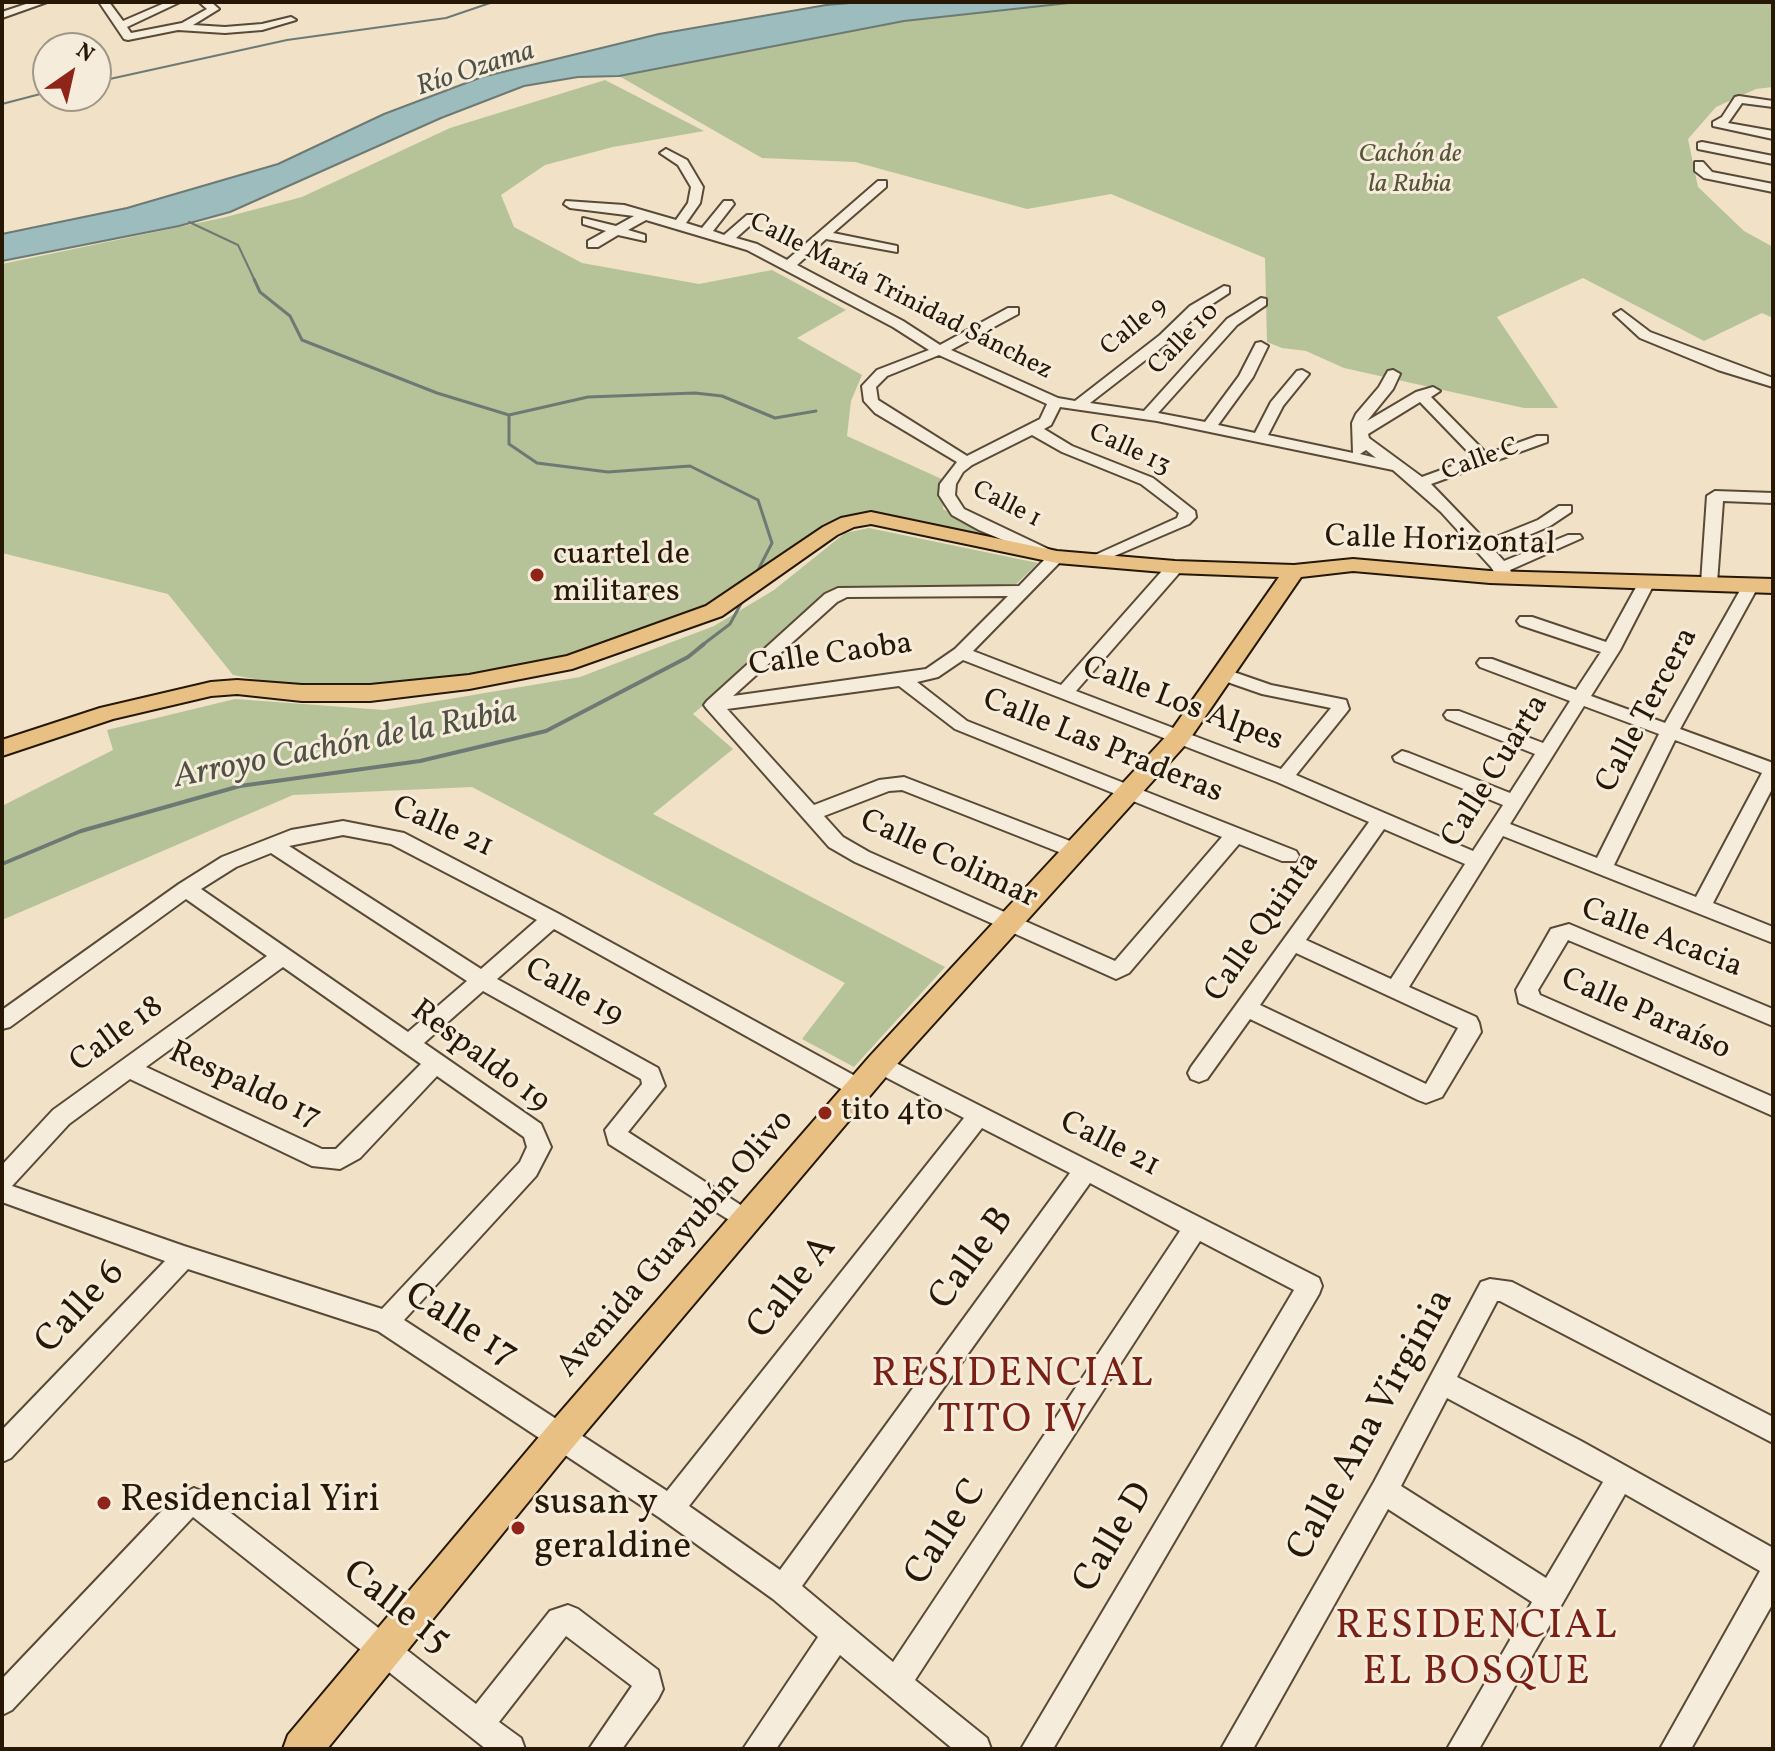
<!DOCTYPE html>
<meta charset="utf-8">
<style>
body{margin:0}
#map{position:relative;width:1775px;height:1751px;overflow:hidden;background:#f0e1c7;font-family:Vollkorn,serif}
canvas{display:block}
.frame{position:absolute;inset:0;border:4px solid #261805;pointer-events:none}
.north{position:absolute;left:32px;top:32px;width:80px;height:80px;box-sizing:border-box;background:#f5ecdb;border:2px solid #a29785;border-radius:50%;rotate:34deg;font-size:22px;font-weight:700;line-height:32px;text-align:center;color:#261805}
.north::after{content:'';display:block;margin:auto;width:28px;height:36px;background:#8f2418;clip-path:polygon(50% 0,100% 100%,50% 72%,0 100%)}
</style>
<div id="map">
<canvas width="1775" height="1751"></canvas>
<div class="frame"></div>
<div class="north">N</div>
</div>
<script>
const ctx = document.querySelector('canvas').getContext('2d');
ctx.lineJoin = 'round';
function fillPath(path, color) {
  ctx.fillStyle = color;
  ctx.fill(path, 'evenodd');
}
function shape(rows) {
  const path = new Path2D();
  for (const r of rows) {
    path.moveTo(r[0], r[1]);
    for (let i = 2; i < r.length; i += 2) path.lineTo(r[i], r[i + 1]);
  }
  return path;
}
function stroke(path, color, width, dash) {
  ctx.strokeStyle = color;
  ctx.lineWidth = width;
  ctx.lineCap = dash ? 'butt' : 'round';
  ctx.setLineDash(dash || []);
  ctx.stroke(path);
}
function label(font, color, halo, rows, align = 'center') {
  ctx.font = font + ' Vollkorn,serif';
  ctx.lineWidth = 6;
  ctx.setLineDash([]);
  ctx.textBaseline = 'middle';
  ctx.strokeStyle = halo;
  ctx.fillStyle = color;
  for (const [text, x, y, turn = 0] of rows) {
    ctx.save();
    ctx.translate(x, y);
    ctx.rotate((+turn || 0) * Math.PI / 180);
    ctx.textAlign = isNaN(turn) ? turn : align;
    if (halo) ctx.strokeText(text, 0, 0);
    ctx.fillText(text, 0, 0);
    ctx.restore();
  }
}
const green = shape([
 [1078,2,1773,2,1773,87,1756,89,1716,107,1688,139,1698,187,1744,231,1773,247,1773,318,1762,313,1704,341,1583,278,1497,317,1558,408,1524,408,1344,368,1306,351,1282,348,1267,342,1265,258,1111,194,1027,209,855,162,762,158,619,76,904,21],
 [605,80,704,131,613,147,545,165,501,195,514,227,582,263,699,284,772,270,846,310,797,338,862,375,851,401,847,436,946,481,943,509,1010,545,878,514,851,515,825,527,716,609,574,660,366,692,287,685,233,675,168,594,2,553,2,264,222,218,302,197,450,128],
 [869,528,1038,563,1012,588,842,586,693,714,733,749,653,814,945,967,854,1067,802,1039,845,983,472,787,293,795,2,920,2,806,113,750,107,730,235,699,384,710,580,677,714,626,774,590,845,533]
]);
const water = shape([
 [862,2,1078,2,904,21,619,76,578,77,524,86,441,118,230,212,179,226,2,261,2,234,127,208,278,164,384,114,482,77,659,34,826,5,862,2]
]);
const streamFar2 = shape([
 [96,82,287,40,446,18,493,2],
 [2,104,48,92],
 [189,222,238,245,255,281]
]);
const streamFar1 = shape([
 [254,279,260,292,290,316,302,340,437,393,509,415,509,444,537,463,608,472,690,466,758,500,772,543,755,576],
 [509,415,588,397,695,393,722,396,775,418,816,411],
 [701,646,730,624,744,598]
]);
const stream = shape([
 [2,864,81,831,240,786,420,761,546,731,688,657,704,644]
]);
const minor = shape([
 [32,2,47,2,2,18,2,12,32,2],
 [99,2,109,2,123,21,167,2,180,2,127,27,131,33,182,23,207,9,199,2,211,2,219,9,193,25,225,27,262,24,291,17,296,20,262,30,225,33,178,30,128,40,124,39,99,2],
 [1739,96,1773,101,1773,107,1742,103,1728,123,1773,131,1773,139,1713,126,1713,122,1722,117,1735,97,1739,96],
 [1702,142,1773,156,1773,164,1698,149,1698,143,1702,142],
 [666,149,687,160,703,187,700,203,686,223,702,228,724,201,732,201,734,204,713,231,724,235,747,215,755,215,755,221,736,238,757,244,787,260,878,181,886,181,886,187,833,233,897,246,897,252,826,239,797,265,903,321,940,345,1008,308,1018,308,1018,314,951,350,1058,398,1075,401,1160,335,1190,306,1224,286,1229,287,1229,293,1200,312,1170,341,1090,403,1144,411,1227,319,1261,298,1266,299,1266,305,1237,325,1158,413,1205,422,1239,376,1256,343,1261,342,1268,346,1253,377,1218,425,1255,433,1271,402,1297,371,1302,370,1309,374,1283,406,1268,435,1353,453,1352,423,1356,414,1379,387,1388,371,1393,370,1400,374,1393,389,1367,421,1416,392,1433,387,1440,391,1431,397,1487,454,1537,436,1547,436,1547,442,1431,484,1486,541,1538,520,1559,506,1571,506,1571,512,1550,526,1494,550,1504,561,1568,535,1580,535,1582,538,1510,570,1514,577,1506,582,1500,581,1491,567,1441,512,1393,470,1157,421,1060,407,1051,425,1044,429,1072,446,1153,478,1195,511,1196,517,1189,524,1098,563,1092,565,1084,560,1177,518,1179,513,1141,484,1062,452,1032,435,972,465,963,472,956,484,955,495,964,509,1065,557,973,651,1061,685,1169,563,1181,563,1183,567,1181,571,1076,691,1281,769,1331,708,1262,694,1216,678,1213,674,1216,670,1222,668,1271,685,1346,700,1349,709,1346,713,1296,775,1473,851,1503,805,1395,761,1393,757,1402,751,1409,753,1510,793,1535,754,1447,719,1444,715,1447,711,1459,711,1543,743,1570,701,1480,667,1477,663,1480,659,1492,659,1576,690,1601,652,1520,625,1517,621,1520,617,1532,617,1606,642,1640,580,1652,580,1654,584,1620,650,1591,696,1665,723,1743,585,1751,580,1757,581,1759,585,1680,729,1773,763,1773,787,1713,903,1773,927,1773,943,1503,836,1409,987,1476,1017,1479,1023,1481,1032,1442,1097,1426,1103,1418,1100,1250,1019,1207,1079,1199,1082,1191,1079,1188,1073,1191,1067,1369,822,1277,782,963,660,938,677,917,682,967,721,1296,851,1299,856,1296,861,1282,861,1239,844,1129,973,1116,979,855,862,829,847,707,709,704,705,707,701,825,594,838,588,1019,586,1046,558,979,530,952,515,939,495,940,484,957,462,875,413,864,401,862,386,877,370,929,350,893,327,747,250,646,220,628,230,645,235,645,241,618,235,598,247,588,247,588,241,606,231,583,224,583,218,616,226,634,216,570,208,564,204,566,201,624,205,676,220,688,203,691,187,678,165,660,153,666,149],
 [939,355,1047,404,1040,419,967,456,878,400,876,387,887,376,939,355],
 [1420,402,1474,458,1422,477,1369,438,1368,434,1420,402],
 [1366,450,1376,458,1360,454,1366,450],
 [1008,596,955,649,926,669,733,696,837,602,847,597,1008,596],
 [899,686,955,729,1222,837,1115,961,869,852,843,837,824,816,889,791,902,790,1069,856,1083,856,1086,851,1083,846,904,777,879,780,814,805,727,709,899,686],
 [1584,706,1659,734,1597,858,1510,824,1584,706],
 [1675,740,1762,773,1696,897,1614,865,1675,740],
 [1384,829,1465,864,1391,979,1306,940,1384,829],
 [1296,953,1458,1028,1426,1084,1260,1005,1296,953],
 [1695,162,1703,162,1712,172,1773,184,1773,192,1704,178,1695,171,1695,162],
 [1621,310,1650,332,1773,378,1773,387,1718,370,1640,338,1614,314,1621,310],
 [1715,491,1773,493,1773,503,1723,501,1717,583,1709,588,1701,583,1707,496,1715,491],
 [343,821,404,833,559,914,868,1083,871,1089,868,1095,860,1098,852,1095,554,929,497,979,658,1068,665,1086,628,1132,753,1213,757,1220,753,1227,745,1230,609,1144,605,1130,642,1084,641,1079,483,991,424,1043,541,1124,551,1147,536,1176,404,1320,667,1491,964,1118,872,1070,869,1064,872,1058,880,1055,1319,1278,1322,1286,1319,1294,1053,1749,1021,1749,1294,1290,1200,1241,915,1680,987,1738,991,1749,953,1749,840,1655,776,1749,743,1749,818,1637,773,1599,660,1518,378,1331,188,1269,11,1458,2,1462,2,1430,165,1261,2,1202,2,1165,53,1110,267,956,186,899,10,1027,2,1029,2,1010,179,884,222,857,291,830,343,821],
 [343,835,391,844,537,920,481,969,289,846,343,835],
 [271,853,467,981,408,1032,201,889,236,867,271,853],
 [283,967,421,1064,336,1149,322,1149,146,1067,283,967],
 [437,1076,524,1137,527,1147,520,1162,382,1309,184,1246,12,1186,69,1124,130,1079,312,1166,340,1169,360,1158,437,1076],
 [982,1128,1070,1173,780,1570,689,1506,982,1128],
 [1090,1183,1180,1231,893,1662,802,1586,1090,1183],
 [1569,924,1773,1009,1773,1026,1568,940,1538,990,1540,995,1773,1097,1773,1116,1519,1003,1516,990,1551,929,1569,924],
 [1490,1279,1512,1282,1773,1417,1773,1443,1500,1301,1497,1301,1457,1377,1581,1441,1773,1548,1773,1603,1691,1749,1660,1749,1760,1571,1625,1494,1479,1749,1447,1749,1532,1602,1388,1509,1253,1749,1221,1749,1374,1482,1481,1282,1490,1279],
 [1447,1398,1603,1482,1546,1578,1401,1486,1447,1398],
 [194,1488,204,1492,476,1704,550,1611,568,1605,578,1609,658,1670,663,1689,658,1699,622,1749,589,1749,632,1686,566,1636,499,1722,521,1738,525,1749,486,1749,193,1517,12,1710,2,1715,2,1679,175,1497,194,1488]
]);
const major = shape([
 [871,512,1057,551,1175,561,1294,565,1353,559,1490,571,1773,579,1773,593,1490,583,1353,571,1301,577,1187,743,890,1072,573,1447,327,1749,283,1749,288,1735,549,1425,870,1056,1171,731,1279,577,1175,573,1057,563,871,524,854,527,837,535,722,616,572,669,469,689,370,701,302,701,237,694,211,696,113,719,2,756,2,740,100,708,211,682,237,680,302,685,370,685,469,675,567,656,706,606,823,527,841,518,871,512]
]);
const markers = [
 [537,575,8,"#8f2418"],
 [825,1113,8,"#8f2418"],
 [104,1503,8,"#8f2418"],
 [518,1528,8,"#8f2418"]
];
const farParknames = [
 ["Cachón de",1410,156],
 ["la Rubia",1410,186]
];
const farStreetnames = [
 ["Calle María Trinidad Sánchez",900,298,27],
 ["Calle 9",1135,328,-39],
 ["Calle 10",1185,340,-46],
 ["Calle 13",1129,451,25],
 ["Calle C",1481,461,-20],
 ["Calle 1",1006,506,27]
];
const farWaternames = [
 ["Río Ozama",476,71,-18]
];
const streetNames = [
 ["Calle Horizontal",1440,543,2],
 ["Calle Caoba",831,657,-8],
 ["Calle Los Alpes",1182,706,21],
 ["Calle Tercera",1649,711,-62],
 ["Calle Las Praderas",1102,748,22],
 ["Calle Cuarta",1497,772,-58],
 ["Calle 21",442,829,24],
 ["Calle Colimar",948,861,25],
 ["Calle Quinta",1264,928,-55],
 ["Calle Acacia",1661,940,21],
 ["Calle 19",573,994,29],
 ["Calle Paraíso",1645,1016,24],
 ["Calle 18",118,1036,-36],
 ["Respaldo 19",479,1058,37],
 ["Respaldo 17",244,1087,25],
 ["Calle 21",1109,1146,27],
 ["Avenida Guayubín Olivo",677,1245,-49]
];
const poiNames = [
 ["cuartel de",553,557],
 ["militares",553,594],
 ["tito 4to",841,1113]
];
const waterNames = [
 ["Arroyo Cachón de la Rubia",346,747,-11]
];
const nearStreetnames = [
 ["Calle B",974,1260,-54],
 ["Calle A",794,1289,-52],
 ["Calle 6",82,1309,-47],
 ["Calle 17",460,1327,32],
 ["Calle Ana Virginia",1373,1426,-61],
 ["Calle C",948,1534,-57],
 ["Calle D",1116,1539,-59],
 ["Calle 15",395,1609,38]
];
const nearPoinames = [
 ["Residencial Yiri",120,1503],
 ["susan y",534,1506],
 ["geraldine",534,1550]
];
const nearNeighbourhoodnames = [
 ["RESIDENCIAL",1013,1378],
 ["TITO IV",1013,1424],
 ["RESIDENCIAL",1477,1630],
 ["EL BOSQUE",1477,1676]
];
fillPath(green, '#b6c398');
fillPath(water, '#9dbcbd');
stroke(water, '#6d7a73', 2);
stroke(streamFar2, '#6d7a73', 2);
stroke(streamFar1, '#6d7a73', 3);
stroke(stream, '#6d7a73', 4);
stroke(minor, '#584a36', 4);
stroke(major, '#261805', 4);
fillPath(minor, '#f5ecdb');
fillPath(major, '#e8c084');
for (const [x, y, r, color] of markers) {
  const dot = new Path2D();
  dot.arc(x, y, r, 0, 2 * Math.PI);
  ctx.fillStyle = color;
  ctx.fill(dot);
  stroke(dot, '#f5ecdb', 3);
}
label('italic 26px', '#585438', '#f5ecdb', farParknames);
label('26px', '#261805', '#f5ecdb', farStreetnames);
label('italic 28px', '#505145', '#f5ecdb', farWaternames);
label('32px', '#261805', '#f5ecdb', streetNames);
label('32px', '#261805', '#f5ecdb', poiNames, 'left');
label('italic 34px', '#505145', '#f5ecdb', waterNames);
label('38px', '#261805', '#f5ecdb', nearStreetnames);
label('38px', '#261805', '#f5ecdb', nearPoinames, 'left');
ctx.letterSpacing = '2px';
label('40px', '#7a1f14', '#f5ecdb', nearNeighbourhoodnames);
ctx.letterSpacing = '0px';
</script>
